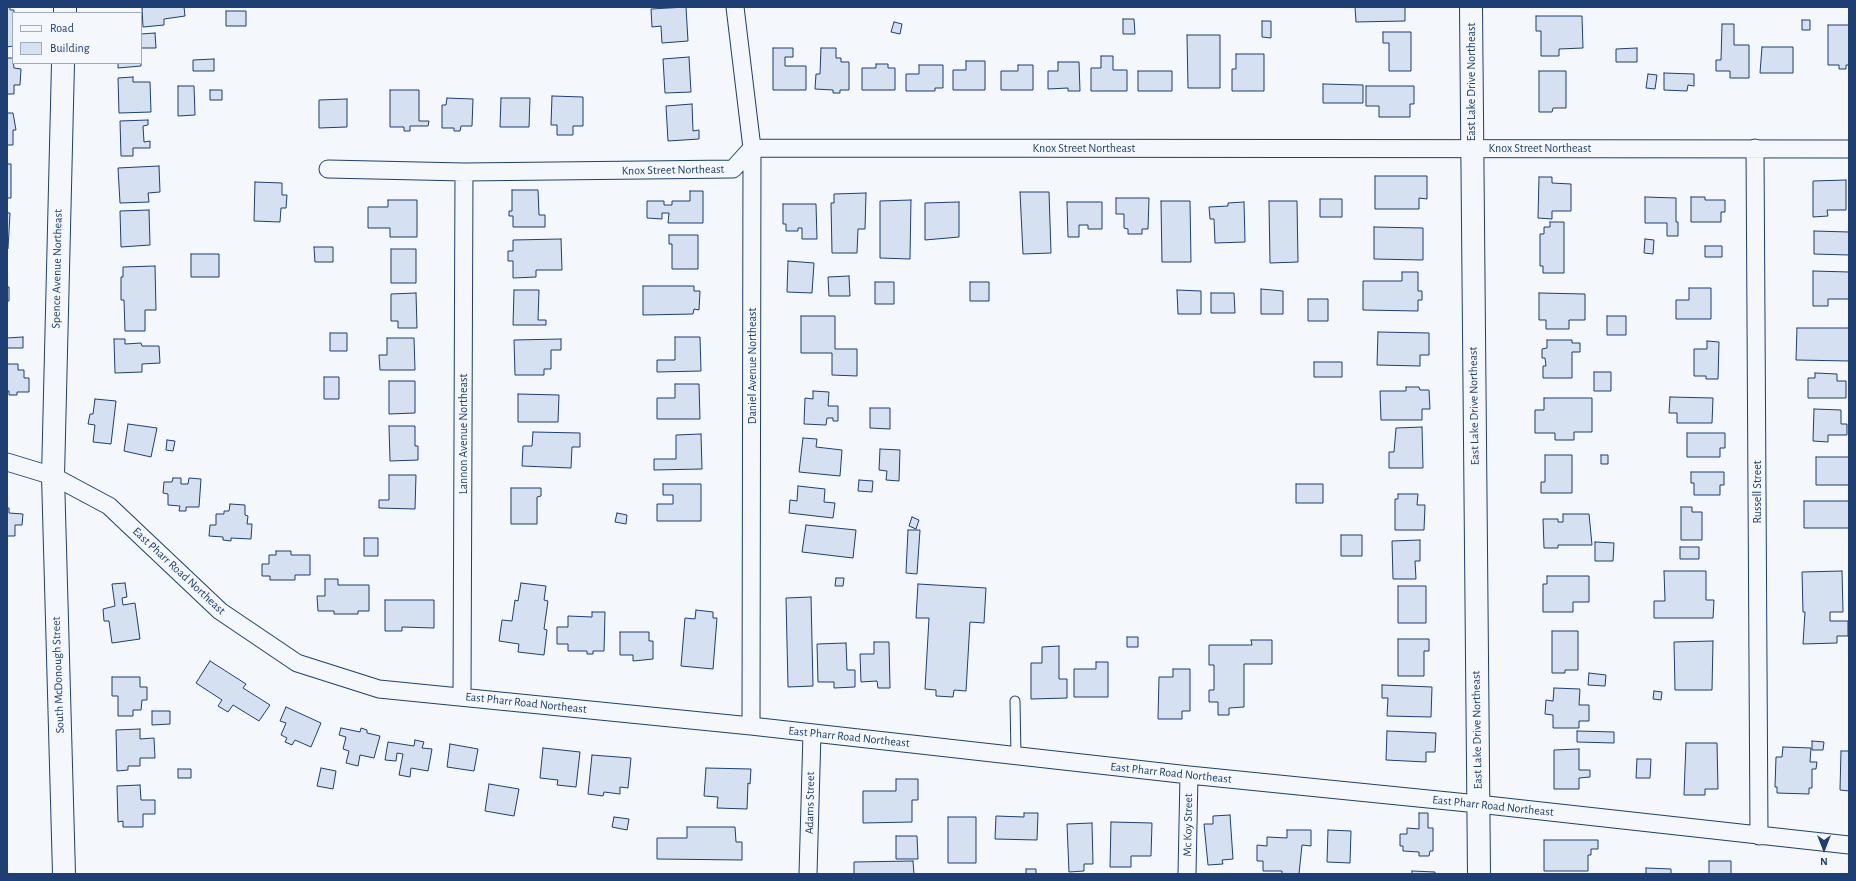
<!DOCTYPE html>
<style>
body{margin:0}
#map{position:relative;width:1856px;height:881px;overflow:hidden;background:#f4f7fb;font-family:"Alegreya Sans",sans-serif}
canvas{display:block}
.frame{position:absolute;inset:0;border:8px solid #1d3f73;pointer-events:none}
.legend{position:absolute;left:12px;top:12px;width:130px;height:52px;box-sizing:border-box;background:#f4f7fb;border:1px solid #9eadc5;margin:0;padding:5px 7px;list-style:none;font-size:12px;color:#1d3f73}
.legend li{display:flex;align-items:center;gap:8px;height:20px}
.legend b{width:20px;border:1px solid #9eadc5}
.north{position:absolute;left:1804px;top:829px;width:40px;height:40px;-webkit-text-stroke:3px #f4f7fb;paint-order:stroke;rotate:180deg;font-size:11px;font-weight:700;line-height:16px;text-align:center;color:#1d3f73}
.north::after{content:'';display:block;margin:auto;width:14px;height:18px;background:#1d3f73;clip-path:polygon(50% 0,100% 100%,50% 72%,0 100%)}
</style>
<div id="map">
<canvas width="1856" height="881"></canvas>
<div class="frame"></div>
<ul class="legend">
<li><b style="height:5px;background:#f4f7fb"></b>Road</li>
<li><b style="height:11px;background:#d5e0f0"></b>Building</li>
</ul>
<div class="north">N</div>
</div>
<script>
const ctx = document.querySelector('canvas').getContext('2d');
ctx.lineJoin = 'round';
function fillPath(path, color) {
  ctx.fillStyle = color;
  ctx.fill(path, 'evenodd');
}
function shape(rows) {
  const path = new Path2D();
  for (const r of rows) {
    path.moveTo(r[0], r[1]);
    for (let i = 2; i < r.length; i += 2) path.lineTo(r[i], r[i + 1]);
  }
  return path;
}
function stroke(path, color, width, dash) {
  ctx.strokeStyle = color;
  ctx.lineWidth = width;
  ctx.lineCap = dash ? 'butt' : 'round';
  ctx.setLineDash(dash || []);
  ctx.stroke(path);
}
function label(font, color, halo, rows, align = 'center') {
  ctx.font = font + ' "Alegreya Sans",sans-serif';
  ctx.lineWidth = 3;
  ctx.setLineDash([]);
  ctx.textBaseline = 'middle';
  ctx.strokeStyle = halo;
  ctx.fillStyle = color;
  for (const [text, x, y, turn = 0] of rows) {
    ctx.save();
    ctx.translate(x, y);
    ctx.rotate((+turn || 0) * Math.PI / 180);
    ctx.textAlign = isNaN(turn) ? turn : align;
    if (halo) ctx.strokeText(text, 0, 0);
    ctx.fillText(text, 0, 0);
    ctx.restore();
  }
}
const building = shape([
 [7,7,10,7,10,10,14,10,13,46,7,47,7,7],
 [145,7,184,7,185,16,164,19,164,25,143,27,142,8,145,7],
 [686,7,688,41,662,43,661,26,652,27,651,9,686,7],
 [1355,7,1405,7,1405,21,1356,22,1355,7],
 [226,11,246,11,246,26,226,26,226,11],
 [1536,16,1582,16,1583,48,1559,49,1559,56,1541,56,1541,31,1536,31,1536,16],
 [1123,19,1134,19,1135,34,1123,34,1123,19],
 [1802,20,1810,20,1810,30,1802,30,1802,20],
 [1262,21,1271,21,1271,38,1262,37,1262,21],
 [894,22,902,24,900,34,891,32,894,22],
 [1722,24,1734,24,1734,45,1749,45,1749,78,1730,78,1730,71,1716,71,1716,60,1721,60,1722,24],
 [1828,25,1849,25,1849,65,1846,65,1846,69,1839,69,1839,65,1828,65,1828,25],
 [1383,32,1411,32,1411,71,1389,71,1389,43,1383,43,1383,32],
 [155,33,156,48,141,48,141,34,155,33],
 [1187,35,1220,35,1220,88,1188,88,1187,35],
 [1762,47,1793,47,1793,73,1760,73,1762,47],
 [773,48,793,48,793,57,785,57,785,66,806,66,806,90,773,90,773,48],
 [821,48,836,48,836,58,841,58,841,62,849,62,849,90,840,90,840,93,833,93,833,90,815,89,816,74,820,74,821,48],
 [1637,48,1637,62,1616,62,1616,49,1637,48],
 [1236,54,1264,54,1264,91,1232,91,1232,69,1236,69,1236,54],
 [1101,56,1113,56,1113,70,1127,70,1127,91,1091,91,1091,68,1101,68,1101,56],
 [689,57,691,92,665,93,663,59,689,57],
 [7,58,13,58,14,68,21,69,20,85,14,85,14,94,7,94,7,58],
 [214,59,214,71,193,71,193,60,214,59],
 [966,61,985,61,985,90,953,90,953,70,966,70,966,61],
 [1058,62,1079,62,1080,91,1068,91,1068,88,1048,89,1048,71,1058,71,1058,62],
 [118,63,141,63,141,66,118,68,118,63],
 [876,64,888,64,888,68,895,68,895,90,862,90,862,68,876,68,876,64],
 [919,65,943,65,943,88,935,88,935,91,906,91,906,74,919,74,919,65],
 [1018,65,1033,65,1033,90,1001,90,1001,71,1018,71,1018,65],
 [1138,71,1172,71,1172,91,1138,91,1138,71],
 [1539,71,1566,71,1566,108,1553,108,1552,112,1539,112,1539,71],
 [1664,73,1694,74,1694,86,1688,85,1687,91,1664,90,1664,73],
 [1648,74,1657,75,1655,89,1646,88,1648,74],
 [133,77,133,82,150,82,151,112,119,113,118,78,133,77],
 [1323,84,1363,85,1363,103,1323,103,1323,84],
 [178,86,194,86,195,115,178,116,178,86],
 [1366,86,1414,86,1414,104,1410,104,1410,117,1379,117,1379,106,1366,106,1366,86],
 [210,90,222,90,222,100,210,100,210,90],
 [390,90,419,90,419,121,429,121,428,126,410,126,410,131,404,131,404,127,390,127,390,90],
 [552,96,583,97,583,126,573,126,573,135,557,135,557,125,551,125,552,96],
 [447,98,473,99,472,126,461,126,460,131,454,131,454,128,442,128,442,105,446,105,447,98],
 [501,98,530,98,529,127,500,127,501,98],
 [347,99,347,127,319,128,319,100,347,99],
 [692,104,693,131,699,130,699,139,668,141,666,106,692,104],
 [7,113,13,113,16,130,13,130,13,145,7,145,7,113],
 [148,120,148,125,143,126,144,142,150,141,150,148,133,148,133,156,121,156,120,121,148,120],
 [7,164,11,164,11,198,7,198,7,164],
 [159,166,160,192,148,193,149,202,120,203,118,168,159,166],
 [1375,176,1427,176,1427,199,1419,198,1419,209,1375,209,1375,176],
 [1539,177,1552,177,1552,183,1571,184,1571,211,1552,211,1552,219,1538,218,1539,177],
 [1846,180,1846,210,1827,210,1828,216,1813,217,1813,181,1846,180],
 [255,182,282,183,282,195,287,195,286,208,281,208,280,222,254,221,255,182],
 [512,190,538,190,539,215,545,215,545,227,513,227,513,216,509,216,509,211,512,211,512,190],
 [690,191,703,191,703,223,668,223,669,213,662,213,662,219,647,218,647,201,664,201,664,205,672,205,672,201,690,201,690,191],
 [1020,192,1049,192,1051,253,1023,254,1020,192],
 [866,193,865,229,858,229,857,253,832,253,831,203,834,203,834,194,866,193],
 [1645,197,1676,198,1676,222,1678,222,1678,236,1667,236,1667,223,1645,223,1645,197],
 [1691,197,1705,197,1705,200,1725,200,1725,212,1721,212,1721,222,1691,222,1691,197],
 [1116,198,1149,198,1148,229,1142,229,1142,234,1128,234,1128,229,1124,228,1124,214,1116,214,1116,198],
 [1320,199,1342,199,1342,217,1320,217,1320,199],
 [388,200,417,200,417,237,390,237,390,228,368,228,368,207,388,207,388,200],
 [911,200,910,259,880,258,880,201,911,200],
 [1161,201,1190,201,1191,262,1162,262,1161,201],
 [1269,201,1297,201,1298,262,1270,263,1269,201],
 [959,202,959,237,925,240,925,203,959,202],
 [1067,202,1102,202,1102,229,1088,229,1088,225,1079,225,1079,237,1068,237,1067,202],
 [1244,202,1245,242,1215,243,1214,219,1210,219,1209,207,1228,206,1228,203,1244,202],
 [783,204,816,204,817,239,802,239,802,228,798,228,798,231,786,231,786,224,783,224,783,204],
 [149,210,150,245,121,247,120,211,149,210],
 [7,213,10,213,8,249,7,249,7,213],
 [1550,222,1564,222,1564,273,1543,273,1543,266,1540,266,1540,234,1544,234,1544,227,1550,227,1550,222],
 [1374,227,1423,228,1423,260,1374,259,1374,227],
 [1814,231,1849,232,1849,255,1814,254,1814,231],
 [669,235,698,235,698,269,672,269,672,244,669,244,669,235],
 [561,239,562,270,536,270,536,277,513,278,513,261,508,261,508,251,513,251,513,240,561,239],
 [1645,239,1654,240,1653,254,1644,253,1645,239],
 [1705,246,1722,246,1722,257,1705,257,1705,246],
 [314,247,333,247,333,262,315,262,314,247],
 [391,249,416,249,416,283,391,283,391,249],
 [191,254,219,254,219,277,191,277,191,254],
 [788,261,814,263,812,293,787,292,788,261],
 [155,266,156,310,145,310,145,331,125,331,124,300,121,300,121,277,123,277,123,267,155,266],
 [1813,271,1849,272,1849,299,1828,299,1828,306,1813,306,1813,271],
 [1402,272,1418,272,1418,291,1422,291,1422,300,1418,300,1418,311,1363,310,1363,281,1402,281,1402,272],
 [849,276,850,296,829,296,828,277,849,276],
 [875,282,894,282,894,304,875,304,875,282],
 [970,282,989,282,989,301,970,301,970,282],
 [643,286,694,286,694,291,700,291,699,310,694,309,693,314,643,315,643,286],
 [7,287,9,287,9,301,7,301,7,287],
 [1689,288,1711,288,1711,319,1676,319,1676,300,1689,300,1689,288],
 [1261,289,1283,291,1283,314,1261,314,1261,289],
 [514,290,539,290,538,320,546,320,546,325,513,325,514,290],
 [1177,290,1201,291,1201,314,1178,314,1177,290],
 [416,293,417,328,398,328,398,321,391,321,391,294,416,293],
 [1211,293,1234,293,1235,313,1211,313,1211,293],
 [1539,293,1585,294,1585,320,1569,320,1569,329,1546,329,1546,320,1539,320,1539,293],
 [1308,299,1328,299,1328,321,1308,321,1308,299],
 [801,316,835,316,835,349,857,349,857,376,832,375,832,353,801,353,801,316],
 [1607,316,1626,316,1626,335,1607,335,1607,316],
 [1797,328,1849,328,1849,361,1796,360,1797,328],
 [1378,332,1429,333,1429,355,1420,355,1420,366,1377,365,1378,332],
 [330,333,347,333,347,351,330,351,330,333],
 [23,337,23,348,7,348,7,338,23,337],
 [675,337,700,337,701,371,657,372,657,360,675,360,675,337],
 [387,338,414,338,415,370,380,370,379,355,387,355,387,338],
 [114,339,125,339,125,344,141,343,142,346,159,346,160,363,142,364,142,372,115,373,114,339],
 [561,339,561,350,551,350,551,369,544,369,544,375,515,375,514,340,561,339],
 [1547,340,1572,340,1572,343,1580,343,1580,352,1572,352,1572,378,1543,378,1543,366,1546,366,1545,358,1542,358,1542,349,1547,348,1547,340],
 [1707,341,1719,342,1718,379,1706,379,1706,376,1694,376,1694,349,1707,349,1707,341],
 [1314,362,1342,362,1342,377,1314,377,1314,362],
 [7,364,18,364,18,370,24,370,24,378,29,378,29,392,17,392,17,395,9,395,9,391,7,391,7,397,7,364],
 [1594,372,1611,372,1611,391,1594,391,1594,372],
 [1815,373,1837,374,1837,381,1846,381,1846,398,1808,398,1808,378,1815,378,1815,373],
 [324,377,339,377,339,399,324,399,324,377],
 [389,381,415,381,415,413,389,414,389,381],
 [675,384,699,384,700,419,657,419,657,398,675,398,675,384],
 [1406,387,1419,387,1420,390,1429,390,1430,409,1422,409,1422,420,1381,420,1380,391,1406,391,1406,387],
 [813,391,829,392,828,406,838,406,838,421,833,421,833,418,827,418,826,425,804,424,805,398,813,399,813,391],
 [518,394,559,395,558,422,518,422,518,394],
 [1670,397,1713,398,1712,423,1677,423,1677,413,1669,413,1670,397],
 [1544,398,1592,398,1592,432,1574,432,1574,440,1555,440,1555,433,1535,433,1535,410,1544,410,1544,398],
 [95,399,116,401,111,444,93,442,95,425,88,424,90,414,93,414,95,399],
 [870,408,890,408,890,429,870,428,870,408],
 [1814,409,1841,410,1841,424,1847,424,1847,435,1828,435,1828,442,1813,441,1814,409],
 [128,424,157,428,151,457,124,451,128,424],
 [389,426,415,426,415,446,418,446,418,460,390,461,389,426],
 [1422,427,1423,468,1389,468,1389,452,1394,452,1396,428,1422,427],
 [533,432,580,433,580,447,572,447,571,468,522,466,523,446,532,446,533,432],
 [1687,433,1725,433,1725,448,1720,448,1720,457,1687,457,1687,433],
 [701,434,702,469,654,470,654,459,676,459,676,435,701,434],
 [803,438,817,439,816,447,842,450,840,476,799,472,803,438],
 [167,440,175,441,173,451,166,450,167,440],
 [880,449,900,450,899,481,886,480,887,471,879,470,880,449],
 [1545,455,1572,455,1572,493,1541,493,1541,482,1545,482,1545,455],
 [1601,455,1608,455,1608,464,1601,464,1601,455],
 [1816,457,1849,457,1849,485,1816,485,1816,457],
 [1691,472,1724,472,1724,485,1720,485,1720,495,1694,495,1694,483,1691,483,1691,472],
 [389,475,416,475,415,509,379,508,379,500,389,500,389,475],
 [173,478,181,478,181,484,188,484,189,478,201,479,199,507,186,507,186,511,179,511,180,506,168,505,168,494,163,493,164,482,172,482,173,478],
 [859,480,873,481,872,492,858,491,859,480],
 [663,484,701,484,701,521,657,521,657,504,673,504,673,495,663,495,663,484],
 [1296,484,1323,484,1323,503,1296,503,1296,484],
 [798,486,825,489,824,502,835,503,833,518,789,513,790,500,797,501,798,486],
 [511,488,541,488,541,496,537,497,537,524,511,524,511,488],
 [1398,494,1418,494,1417,505,1425,505,1424,530,1395,530,1395,499,1398,499,1398,494],
 [1804,501,1849,501,1849,528,1804,528,1804,501],
 [230,504,245,505,245,515,248,516,247,524,252,524,251,539,231,538,231,541,223,540,223,537,209,536,210,525,216,525,216,514,224,514,224,511,229,511,230,504],
 [1681,507,1692,507,1692,512,1702,512,1702,540,1681,540,1681,507],
 [7,508,9,508,9,513,23,514,22,525,15,525,15,536,7,536,7,508],
 [617,513,627,515,626,524,615,522,617,513],
 [1563,514,1589,514,1592,545,1558,545,1558,548,1544,548,1543,519,1558,519,1558,522,1563,522,1563,514],
 [912,517,919,520,916,529,909,526,912,517],
 [806,525,856,530,853,558,802,552,806,525],
 [908,530,920,530,917,574,906,573,908,530],
 [1341,535,1362,535,1362,556,1341,556,1341,535],
 [364,538,378,538,378,556,364,556,364,538],
 [1420,540,1420,561,1415,561,1416,579,1393,579,1392,541,1420,540],
 [1595,542,1614,543,1613,561,1595,561,1595,542],
 [1680,547,1699,547,1699,559,1680,559,1680,547],
 [276,551,291,551,291,555,310,555,310,575,295,575,295,580,270,580,270,576,262,576,262,564,269,564,269,555,276,555,276,551],
 [1664,571,1706,571,1706,600,1714,600,1713,618,1654,618,1654,601,1665,601,1664,571],
 [1842,571,1843,612,1830,612,1830,621,1848,621,1848,636,1837,636,1837,643,1803,644,1805,612,1803,612,1802,572,1842,571],
 [1547,576,1589,576,1589,602,1573,602,1573,612,1543,612,1543,584,1547,584,1547,576],
 [836,578,844,578,843,586,835,586,836,578],
 [325,579,338,579,338,585,369,585,369,611,358,611,358,614,334,614,334,611,318,611,317,596,325,596,325,579],
 [125,583,127,597,122,598,123,605,135,603,140,639,112,643,109,621,104,621,103,609,115,606,112,584,125,583],
 [521,583,546,586,544,600,548,601,544,629,547,630,544,655,518,652,519,644,499,641,502,620,512,621,515,600,518,601,521,583],
 [918,584,986,588,984,623,970,622,966,691,954,690,953,697,936,696,936,690,925,689,929,618,916,618,918,584],
 [1398,586,1426,586,1426,623,1398,623,1398,586],
 [811,597,813,686,788,687,786,598,811,597],
 [385,600,434,600,434,628,402,627,402,631,385,631,385,600],
 [696,610,713,612,713,618,717,618,713,669,681,666,685,618,695,619,696,610],
 [592,612,605,612,604,651,593,651,593,654,587,654,587,651,568,651,568,644,557,644,557,627,568,627,568,616,592,617,592,612],
 [1552,631,1578,631,1578,670,1565,670,1565,673,1552,673,1552,631],
 [620,632,649,632,649,641,653,641,653,659,633,661,633,655,620,655,620,632],
 [1127,637,1138,637,1138,647,1127,647,1127,637],
 [1398,639,1429,639,1429,651,1424,651,1424,676,1398,676,1398,639],
 [1251,640,1272,640,1272,664,1244,664,1244,707,1229,708,1229,715,1218,715,1218,702,1209,702,1209,690,1214,690,1214,665,1209,665,1209,645,1252,645,1251,640],
 [1713,641,1712,690,1675,690,1674,642,1713,641],
 [874,642,889,642,890,688,878,688,877,681,861,682,860,654,874,654,874,642],
 [846,643,847,670,855,670,855,687,834,688,834,682,818,682,817,644,846,643],
 [1059,646,1059,679,1067,679,1067,698,1031,699,1031,663,1042,663,1042,647,1059,646],
 [210,661,246,684,243,688,270,705,259,721,233,705,228,712,218,706,222,700,196,683,210,661],
 [1096,662,1108,662,1108,697,1074,697,1074,669,1096,669,1096,662],
 [1173,669,1190,669,1190,711,1182,711,1182,719,1158,719,1159,677,1173,677,1173,669],
 [1589,673,1606,675,1605,686,1588,685,1589,673],
 [112,677,140,677,140,687,147,687,147,700,142,700,141,710,133,710,133,716,118,716,118,696,112,696,112,677],
 [1382,685,1432,687,1431,717,1387,716,1388,698,1382,698,1382,685],
 [1554,688,1580,689,1579,705,1589,705,1589,721,1579,721,1579,728,1553,728,1553,715,1545,714,1546,700,1553,701,1554,688],
 [1654,691,1662,692,1661,700,1653,699,1654,691],
 [286,707,321,723,311,747,295,740,292,745,285,742,287,738,281,735,286,723,280,721,286,707],
 [152,711,170,711,170,724,152,725,152,711],
 [341,728,360,732,361,728,367,730,367,733,380,736,374,758,360,755,358,766,346,763,349,751,343,749,346,737,339,735,341,728],
 [140,729,140,739,154,738,155,758,140,758,140,766,128,766,128,770,117,771,116,730,140,729],
 [1387,731,1436,733,1435,752,1426,752,1426,762,1386,760,1387,731],
 [1577,731,1614,732,1614,743,1577,742,1577,731],
 [415,740,424,742,422,748,432,749,428,771,411,768,410,777,399,775,403,754,397,753,396,761,385,760,388,742,414,746,415,740],
 [1812,741,1824,742,1823,750,1812,750,1812,741],
 [1686,743,1717,743,1718,789,1705,789,1705,795,1684,795,1686,743],
 [450,744,478,749,474,771,447,767,450,744],
 [1783,747,1811,748,1810,762,1817,762,1816,769,1812,769,1812,788,1809,788,1809,794,1777,793,1777,787,1775,787,1776,757,1782,757,1783,747],
 [543,748,580,752,576,787,557,785,558,780,540,778,543,748],
 [1579,749,1579,770,1590,770,1590,777,1579,778,1579,789,1554,789,1554,750,1579,749],
 [1841,751,1849,751,1849,791,1840,790,1841,751],
 [592,755,631,758,628,788,620,787,620,794,604,792,603,796,588,794,592,755],
 [1637,759,1651,759,1650,778,1636,778,1637,759],
 [321,768,336,771,333,789,317,786,321,768],
 [706,768,751,769,750,784,748,783,747,809,717,808,718,797,704,796,706,768],
 [178,769,191,769,191,778,178,778,178,769],
 [896,779,918,779,918,800,912,800,912,822,863,823,863,791,896,791,896,779],
 [489,784,519,789,514,816,485,811,489,784],
 [140,785,141,800,155,800,155,814,143,814,143,827,123,827,123,821,118,822,117,786,140,785],
 [1024,813,1038,813,1037,840,995,839,996,816,1024,817,1024,813],
 [1419,813,1428,813,1428,828,1433,828,1433,851,1430,851,1429,856,1419,856,1419,852,1403,851,1403,846,1400,846,1400,834,1407,834,1407,828,1419,829,1419,813],
 [1230,815,1233,859,1222,860,1223,864,1208,865,1204,824,1213,824,1213,816,1230,815],
 [614,817,629,819,627,830,612,827,614,817],
 [948,817,976,817,976,863,948,863,948,817],
 [1111,822,1152,823,1151,856,1131,856,1131,867,1110,867,1111,822],
 [1092,823,1093,864,1084,864,1084,871,1069,872,1067,824,1092,823],
 [687,827,735,827,736,842,742,842,742,860,657,859,657,838,687,838,687,827],
 [1287,830,1311,830,1311,846,1302,845,1299,874,1282,874,1282,871,1263,871,1263,861,1257,861,1257,845,1267,846,1267,837,1287,838,1287,830],
 [1328,830,1351,831,1350,863,1327,862,1328,830],
 [896,836,917,836,918,859,896,859,896,836],
 [1544,840,1598,840,1598,849,1591,849,1591,855,1588,855,1588,871,1544,871,1544,840],
 [913,861,914,874,854,874,854,862,913,861],
 [1709,861,1731,861,1731,874,1709,874,1709,861],
 [1646,868,1671,869,1671,874,1646,874,1646,868],
 [1026,869,1036,869,1036,874,1026,874,1026,869],
 [1412,871,1435,872,1435,874,1412,874,1412,871]
]);
const lane = shape([
 [1015,701,1016,756]
]);
const street = shape([
 [735,7,752,148,751,726],
 [1755,148,1759,836],
 [328,169,464,172,733,169,752,148,1849,149],
 [7,462,53,476,109,506,220,611,297,663,379,689,751,726,1189,775,1478,804,1849,845],
 [462,696,464,172],
 [808,874,812,733],
 [1187,874,1189,775]
]);
const secondary = shape([
 [1471,7,1479,874],
 [65,13,65,7],
 [63,63,53,476,64,874]
]);
const streetNames = [
 ["East Lake Drive Northeast",1471,82,-90],
 ["Knox Street Northeast",1084,148],
 ["Knox Street Northeast",1540,148],
 ["Knox Street Northeast",673,170,-1],
 ["Spence Avenue Northeast",57,269,-89],
 ["Daniel Avenue Northeast",752,366,-90],
 ["East Lake Drive Northeast",1474,406,-91],
 ["Lannon Avenue Northeast",463,434,-90],
 ["Russell Street",1757,492,-90],
 ["East Pharr Road Northeast",179,571,43],
 ["South McDonough Street",58,675,-92],
 ["East Pharr Road Northeast",526,703,6],
 ["East Lake Drive Northeast",1477,730,-91],
 ["East Pharr Road Northeast",849,737,6],
 ["East Pharr Road Northeast",1171,773,6],
 ["Adams Street",810,803,-89],
 ["East Pharr Road Northeast",1493,806,6],
 ["Mc Koy Street",1188,825,-89]
];
fillPath(building, '#d5e0f0');
stroke(building, '#1d3f73', 1);
stroke(lane, '#1d3f73', 11);
stroke(street, '#1d3f73', 19);
stroke(secondary, '#1d3f73', 24);
stroke(lane, '#f4f7fb', 9);
stroke(street, '#f4f7fb', 17);
stroke(secondary, '#f4f7fb', 22);
label('12px', '#1d3f73', '#f4f7fb', streetNames);
</script>
